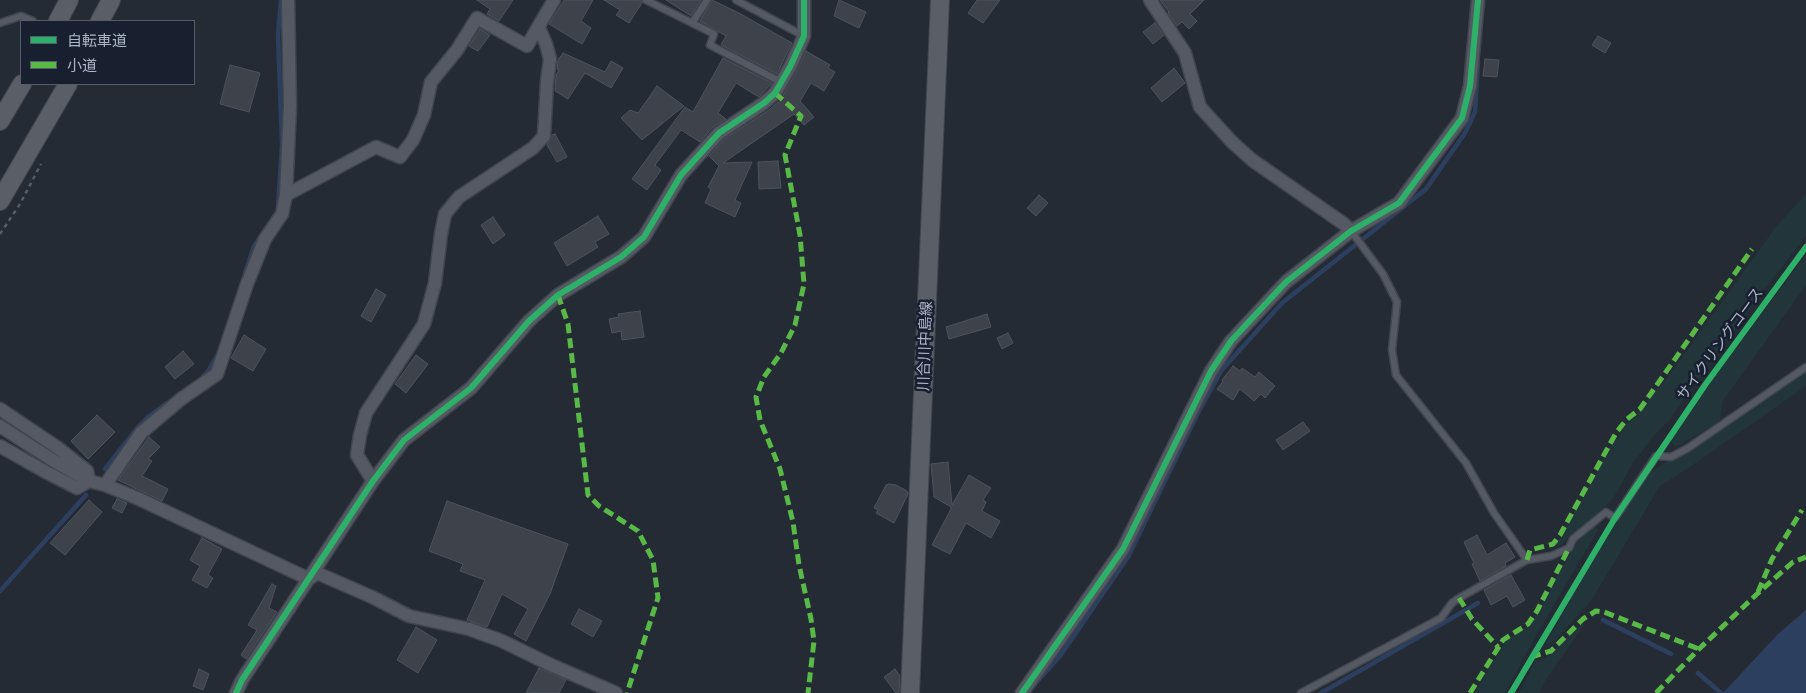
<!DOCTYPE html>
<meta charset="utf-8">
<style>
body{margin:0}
#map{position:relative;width:1806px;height:693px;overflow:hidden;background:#252b35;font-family:Lato,"Noto Sans JP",sans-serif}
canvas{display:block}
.legend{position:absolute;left:20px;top:20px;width:175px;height:65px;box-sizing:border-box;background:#182030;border:1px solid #545c6d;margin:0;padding:6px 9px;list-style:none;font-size:15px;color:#adb6c8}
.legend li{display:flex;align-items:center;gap:10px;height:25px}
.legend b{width:25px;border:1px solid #545c6d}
</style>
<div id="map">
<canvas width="1806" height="693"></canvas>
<ul class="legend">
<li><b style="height:6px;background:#2db169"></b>自転車道</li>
<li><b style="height:6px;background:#58b947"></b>小道</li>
</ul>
</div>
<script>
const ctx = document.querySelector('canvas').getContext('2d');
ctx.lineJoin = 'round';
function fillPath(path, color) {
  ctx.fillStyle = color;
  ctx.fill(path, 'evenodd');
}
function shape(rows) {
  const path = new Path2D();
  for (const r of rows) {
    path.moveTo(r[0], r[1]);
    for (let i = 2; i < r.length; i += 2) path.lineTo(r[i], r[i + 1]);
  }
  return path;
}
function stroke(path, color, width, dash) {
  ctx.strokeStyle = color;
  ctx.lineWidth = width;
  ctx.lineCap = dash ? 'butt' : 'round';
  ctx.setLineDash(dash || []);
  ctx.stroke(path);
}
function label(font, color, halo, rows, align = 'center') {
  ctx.font = font + ' Lato,"Noto Sans JP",sans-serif';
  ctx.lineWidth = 5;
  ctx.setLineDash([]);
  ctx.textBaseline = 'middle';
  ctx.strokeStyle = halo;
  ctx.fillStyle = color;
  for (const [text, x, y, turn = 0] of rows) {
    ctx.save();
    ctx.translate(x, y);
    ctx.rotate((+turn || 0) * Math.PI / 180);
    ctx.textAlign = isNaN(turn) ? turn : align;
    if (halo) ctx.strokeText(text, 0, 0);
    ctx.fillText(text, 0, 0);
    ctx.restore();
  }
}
const green = shape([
 [1806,194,1806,236,1771,281,1669,420,1652,438,1633,463,1613,499,1576,533,1553,550,1608,452,1624,428,1667,378,1775,228],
 [1806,255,1806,285,1722,402,1720,421,1676,447,1670,441,1713,379],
 [1806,370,1806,386,1687,469,1660,486,1591,601,1556,639,1545,646,1590,564,1640,484,1651,472],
 [1594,525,1598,530,1537,634,1505,693,1475,693,1506,641,1531,623,1577,542],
 [1585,623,1545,681,1539,693,1519,693,1535,662,1547,657,1582,624]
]);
const water = shape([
 [1806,610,1806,693,1723,693,1778,634]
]);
const stream = shape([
 [278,207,282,143,278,35,281,0],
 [245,273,254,246,260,237],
 [203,376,207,373,217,356],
 [105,469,138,427,148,417,167,403],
 [0,591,86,495],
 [1603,620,1671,654],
 [1698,673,1721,693],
 [1035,684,1060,656,1128,557,1198,413,1221,371,1282,303,1426,189,1465,133,1475,112,1478,62],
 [1321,693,1478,603]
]);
const building = shape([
 [477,0,513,0,499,21,487,14,490,9,477,0],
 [564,0,593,0,581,21,591,28,582,44,549,24,564,0],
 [604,0,641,0,642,3,629,23,616,15,620,10,604,0],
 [666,0,701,0,691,16,666,0],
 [712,0,739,13,792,43,777,74,721,45,726,36,700,21,712,0],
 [839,0,866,12,859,28,834,16,839,0],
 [977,0,1000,0,983,23,968,13,977,0],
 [1160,0,1204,0,1190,14,1197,21,1189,29,1182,22,1177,26,1168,13,1169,12,1160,0],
 [1155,23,1164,35,1153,44,1143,32,1155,23],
 [480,29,490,35,478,51,469,46,480,29],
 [1598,36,1611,43,1605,53,1592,45,1598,36],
 [806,51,830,65,828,68,835,72,824,91,811,83,800,101,814,117,804,125,794,114,723,163,752,162,735,200,741,203,735,217,705,203,711,189,708,187,719,166,709,156,724,139,769,110,781,99,797,71,806,51],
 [563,53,605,72,611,61,623,68,611,88,585,73,568,99,555,91,556,75,559,70,557,69,558,60,563,53],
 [723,58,772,83,759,97,736,83,718,113,726,119,713,127,700,142,681,130,655,165,661,170,647,190,632,179,685,107,693,112,723,58],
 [1485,59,1499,60,1497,77,1483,76,1485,59],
 [230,65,260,73,249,112,220,104,230,65],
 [1174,68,1185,83,1162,102,1151,88,1174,68],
 [657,86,684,106,642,140,621,118,630,110,638,113,657,86],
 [555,134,567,157,557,162,547,145,552,135,555,134],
 [778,161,781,188,759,189,758,162,778,161],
 [1039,195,1048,203,1036,216,1027,208,1039,195],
 [598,216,609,234,595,242,598,247,567,266,554,243,598,216],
 [493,217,505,235,493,244,481,225,493,217],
 [376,289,386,295,371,322,361,316,376,289],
 [640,311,644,337,622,340,621,331,612,333,609,319,619,317,618,314,640,311],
 [987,314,991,327,949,339,946,327,987,314],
 [1008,333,1013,343,1002,349,997,338,1008,333],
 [244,335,266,349,253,371,231,358,244,335],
 [183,351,194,364,175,379,165,367,183,351],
 [416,355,428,364,406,393,395,384,416,355],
 [1233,366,1240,371,1242,368,1255,377,1259,372,1275,386,1265,398,1261,394,1254,401,1240,389,1233,400,1217,389,1223,381,1222,380,1233,366],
 [97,415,115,432,88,459,71,441,97,415],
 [1303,422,1310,431,1283,450,1276,440,1303,422],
 [149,437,160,447,148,459,152,461,142,476,168,489,162,501,118,480,149,437],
 [948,462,952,505,969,475,991,488,983,500,986,502,982,511,1000,521,991,538,966,523,950,554,932,545,951,509,951,507,934,497,931,464,948,462],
 [889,484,896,485,907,491,908,494,894,523,876,513,878,510,874,508,886,485,889,484],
 [117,499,127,503,122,513,112,508,117,499],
 [89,500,102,512,65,555,50,543,89,500],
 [447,501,568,544,550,594,526,641,514,634,528,609,502,594,487,627,467,620,485,580,460,571,463,564,429,551,447,501],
 [1477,535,1487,555,1506,543,1515,557,1505,563,1506,566,1480,581,1472,564,1474,563,1464,542,1477,535],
 [202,538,222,549,208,575,213,578,207,588,192,580,200,566,190,560,202,538],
 [1511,575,1525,600,1513,607,1507,596,1491,605,1484,590,1511,575],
 [272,584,276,586,269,608,277,612,246,659,241,655,257,630,248,625,272,584],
 [579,609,602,621,593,637,571,624,579,609],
 [416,627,437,640,418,673,397,660,416,627],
 [539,668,566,680,559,693,526,693,539,668],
 [199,669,209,674,203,690,193,686,199,669],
 [895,669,900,676,899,692,898,693,896,693,884,677,895,669]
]);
const path = shape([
 [0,234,20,204,41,164]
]);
const lane = shape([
 [646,0,714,34,710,45,781,82],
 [736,0,804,36],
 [0,23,21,16,33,21],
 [692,23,707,0],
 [1351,231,1383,274,1397,302,1392,350,1396,375,1466,463,1494,513,1527,560],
 [1301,693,1441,618,1452,603,1459,598,1527,560,1551,556,1569,548,1573,539,1606,512,1615,518,1656,456,1671,457,1688,448,1806,367]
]);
const street = shape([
 [1150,0,1185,53,1200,107,1232,142,1252,160,1344,224,1351,231],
 [286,195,376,147,400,157,413,140,424,115,431,82,457,50,477,18,527,46,554,0],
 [0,409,58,448,87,471,89,479],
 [0,426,54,461,89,481,105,485,137,498,309,579],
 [0,446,44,471,77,488,89,481],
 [373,481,357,455,360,435,366,413,424,324,435,283,441,234,445,214,459,197,533,148,544,136,547,82,550,59,546,44,539,28],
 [105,485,141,433,181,399,217,374,247,284,265,239,282,214,286,195,290,106,288,0],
 [309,579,317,573,372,597,409,616,469,629,502,641,553,666,616,693],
 [236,693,242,680,373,481,404,440,471,388,529,321,558,295,621,257,644,237,681,175,719,133,764,103,775,93,790,67,804,36,804,0],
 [1022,693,1123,549,1211,371,1231,341,1286,282,1351,231,1399,203,1462,118,1470,86,1478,0]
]);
const secondary = shape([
 [58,21,69,0],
 [100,21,111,0],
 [0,121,22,84],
 [0,201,68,84],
 [910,693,940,0]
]);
const quiet = shape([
 [775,93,801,116,785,155,800,235,804,284,795,325,781,353,764,377,756,397,760,420,780,469,793,522,799,565,811,619,814,641,808,693],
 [558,295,568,324,588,495,599,506,638,531,653,560,658,598,627,693],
 [1527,560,1530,550,1553,544,1560,535,1616,433,1626,420,1640,409,1752,249],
 [1758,592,1772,559,1802,510],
 [1459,598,1472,619,1498,647],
 [1531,657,1551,651,1583,619,1596,611,1604,612,1699,649],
 [1470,693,1503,640,1528,624,1537,611,1569,548],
 [1656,693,1699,649,1757,594,1793,562,1806,557]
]);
const cycleway = shape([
 [236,693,242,680,373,481,404,440,471,388,529,321,558,295,621,257,644,237,681,175,719,133,764,103,775,93,790,67,804,36,804,0],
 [1022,693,1123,549,1211,371,1231,341,1286,282,1351,231,1399,203,1462,118,1470,86,1478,0],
 [1511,693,1615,518,1705,385,1806,247]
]);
const streetNames = [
 ["サイクリングコース",1720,344,-54],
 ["川合川中島線",925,346,-88]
];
fillPath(green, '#22353b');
fillPath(water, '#2d3f5e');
stroke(stream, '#2d3f5e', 4.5);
fillPath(building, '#3d424b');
stroke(building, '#4c535d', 1);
stroke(lane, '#41464e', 9);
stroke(street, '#41464e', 15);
stroke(secondary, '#41464e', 20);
stroke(path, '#575d65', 2.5, [4, 4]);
stroke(lane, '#545963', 6);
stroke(street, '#545963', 12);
stroke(secondary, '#595e67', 18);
stroke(quiet, '#58b947', 5, [10, 5]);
stroke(cycleway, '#2db169', 6);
label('15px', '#adb6c8', '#182030', streetNames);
</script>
